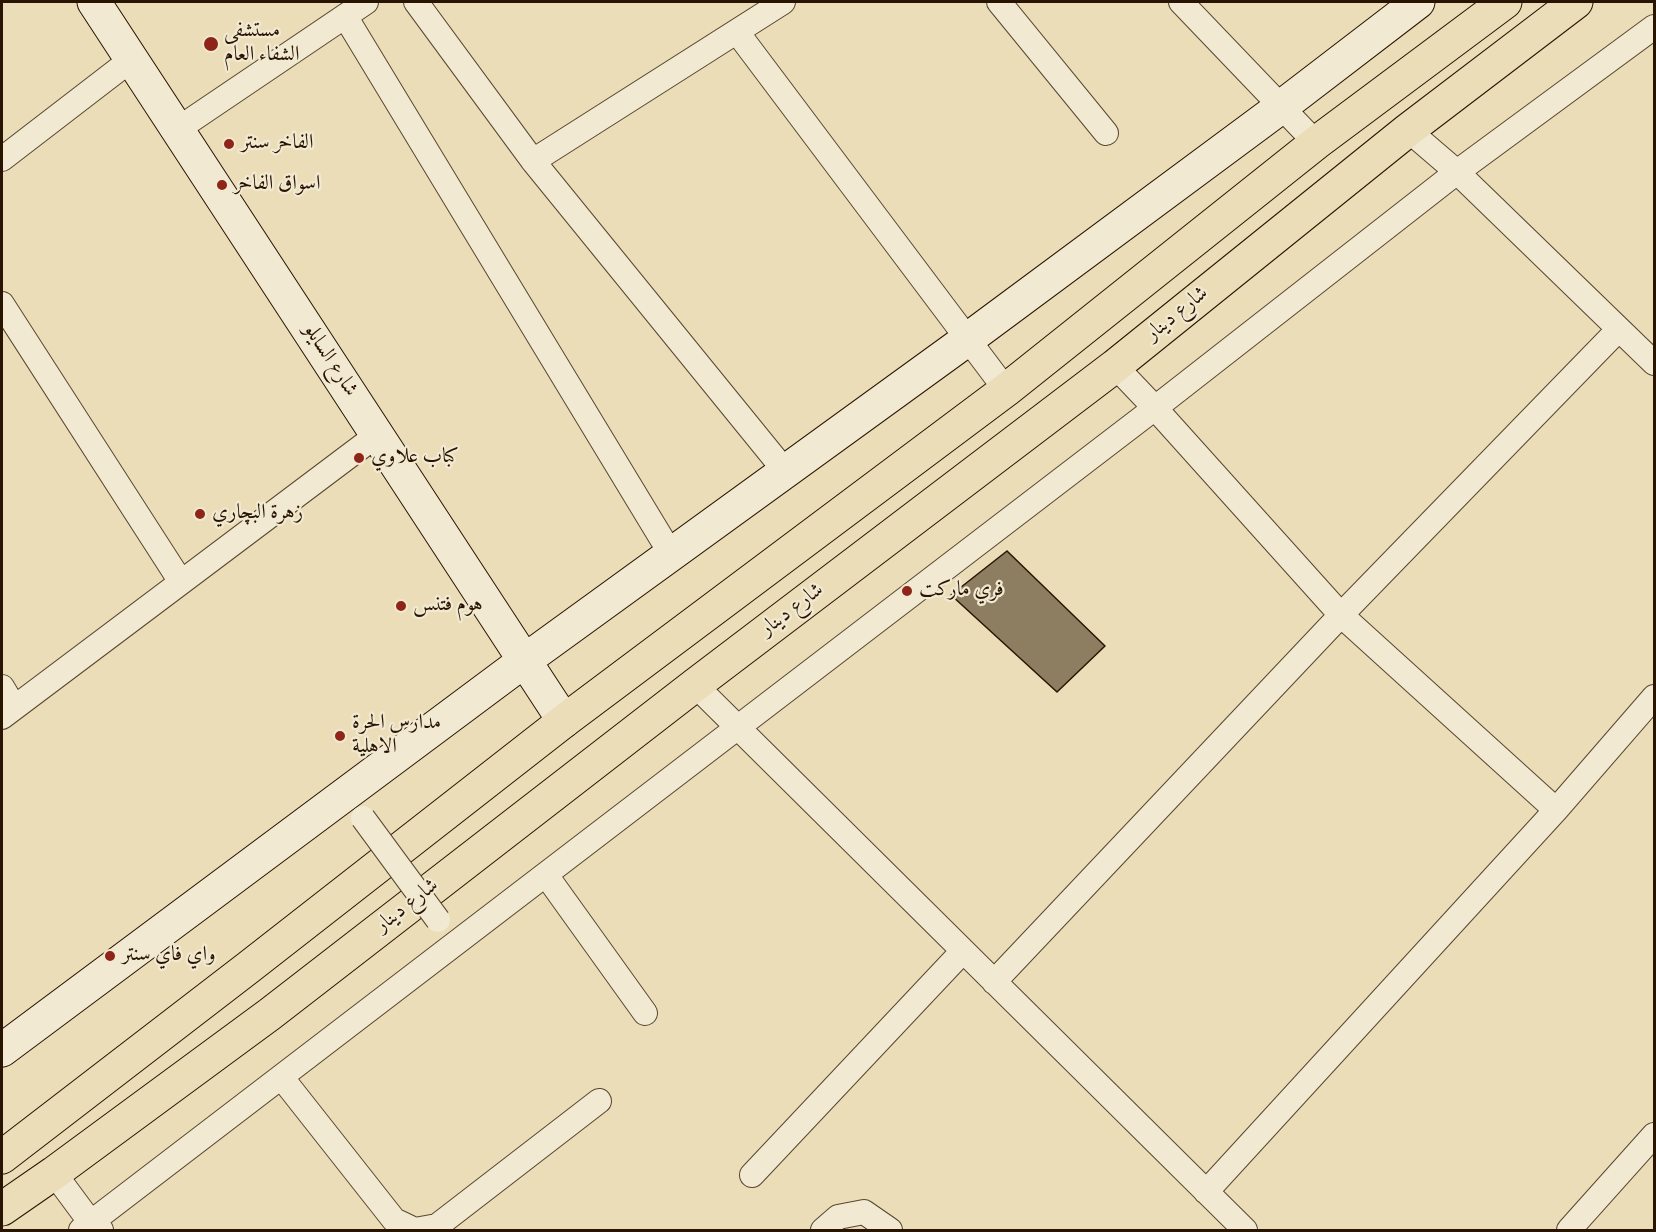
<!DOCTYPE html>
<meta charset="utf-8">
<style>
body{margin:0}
#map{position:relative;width:1656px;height:1232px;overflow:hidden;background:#eaddb8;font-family:"Sorts Mill Goudy",serif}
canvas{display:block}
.frame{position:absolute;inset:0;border:3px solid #291402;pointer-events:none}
</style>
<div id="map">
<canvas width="1656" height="1232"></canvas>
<div class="frame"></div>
</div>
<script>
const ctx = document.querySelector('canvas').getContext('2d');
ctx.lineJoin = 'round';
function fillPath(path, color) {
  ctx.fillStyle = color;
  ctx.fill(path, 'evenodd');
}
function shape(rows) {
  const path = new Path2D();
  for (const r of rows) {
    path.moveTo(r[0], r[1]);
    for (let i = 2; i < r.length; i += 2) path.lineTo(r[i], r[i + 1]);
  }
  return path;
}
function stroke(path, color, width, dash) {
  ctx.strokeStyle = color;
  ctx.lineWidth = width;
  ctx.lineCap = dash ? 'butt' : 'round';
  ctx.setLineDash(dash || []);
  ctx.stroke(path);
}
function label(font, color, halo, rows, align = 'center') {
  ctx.font = font + ' "Sorts Mill Goudy",Amiri,serif';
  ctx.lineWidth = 4.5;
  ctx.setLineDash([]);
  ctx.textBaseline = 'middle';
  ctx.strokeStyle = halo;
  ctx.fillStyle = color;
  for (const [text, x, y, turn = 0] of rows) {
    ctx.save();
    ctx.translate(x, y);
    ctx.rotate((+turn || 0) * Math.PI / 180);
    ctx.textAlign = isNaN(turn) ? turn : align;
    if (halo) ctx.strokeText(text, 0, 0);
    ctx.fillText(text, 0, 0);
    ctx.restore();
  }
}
const building = shape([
 [1007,551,1105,646,1057,692,951,595,1007,551]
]);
const street = shape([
 [416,2,533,161,785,471],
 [999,2,1106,133],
 [1181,2,1316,143],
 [345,16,671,554],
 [737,32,1006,390],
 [178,129,366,2],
 [1408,130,1457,172,1654,363],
 [2,159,132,59],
 [533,161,783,2],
 [2,304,181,582],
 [1115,366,1155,408,1341,615,1556,810],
 [695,685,1245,1230],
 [2,687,14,707],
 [2,717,377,435],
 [546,875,645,1013],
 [994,982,1341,615,1619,329],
 [282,1078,394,1220,415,1230,437,1226,599,1101],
 [54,1173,91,1223,101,1230],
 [752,1175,963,951],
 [1206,1192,1556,810,1654,697],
 [81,1230,1155,408,1457,172,1654,27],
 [823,1230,838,1217,864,1212,890,1230],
 [1569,1230,1654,1135]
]);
const secondary = shape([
 [94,2,564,721],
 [2,1050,524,661,968,339,1281,107,1418,2]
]);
const primary = shape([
 [2,1157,249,967,564,721,1006,390,1316,143,1505,2],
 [2,1209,54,1173,270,1014,695,685,1115,366,1408,130,1576,2]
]);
const streetBridge = shape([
 [363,818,438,920]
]);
const markers = [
 [211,44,8,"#8f2418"],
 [229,144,6,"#8f2418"],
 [222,185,6,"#8f2418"],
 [359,458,6,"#8f2418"],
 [200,514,6,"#8f2418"],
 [907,591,6,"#8f2418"],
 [401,606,6,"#8f2418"],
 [340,736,6,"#8f2418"],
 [110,956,6,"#8f2418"]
];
const poiNames = [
 ["مستشفى",224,32],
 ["الشفاء العام",224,56],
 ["الفاخر سنتر",241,144],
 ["اسواق الفاخر",234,185],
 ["كباب علاوي",371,458],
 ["زهرة البچاري",212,514],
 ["فري ماركت",919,591],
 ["هوم فتنس",413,606],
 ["مدارس الحرة",352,724],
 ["الاهلية",352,748],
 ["واي فاي سنتر",122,956]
];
const streetNames = [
 ["شارع دينار",1178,315,-39],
 ["شارع السايلو",329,361,57],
 ["شارع دينار",793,611,-37],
 ["شارع دينار",408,907,-38]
];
fillPath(building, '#8d7d61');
stroke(building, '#291402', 1.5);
stroke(street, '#594630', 26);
stroke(secondary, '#291402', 35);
stroke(primary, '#291402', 35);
stroke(street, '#f1e9d1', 24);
stroke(secondary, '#f1e9d1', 33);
stroke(primary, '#eaddb8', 33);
stroke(streetBridge, '#594630', 26, []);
stroke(streetBridge, '#f1e9d1', 24);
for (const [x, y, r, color] of markers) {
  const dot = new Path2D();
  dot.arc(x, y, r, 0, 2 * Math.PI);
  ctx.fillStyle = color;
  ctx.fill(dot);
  stroke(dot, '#f1e9d1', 2);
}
label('21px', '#291402', '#f1e9d1', poiNames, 'left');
label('21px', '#291402', '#f1e9d1', streetNames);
</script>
